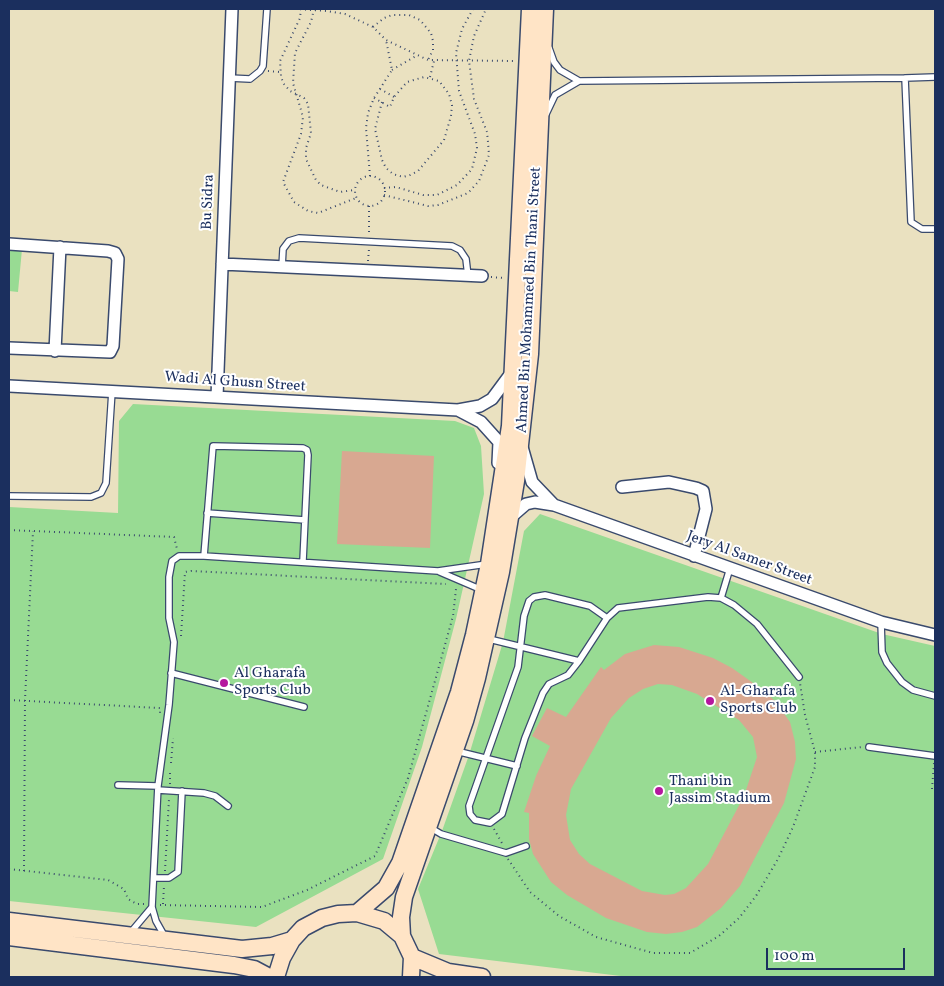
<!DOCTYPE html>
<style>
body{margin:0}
#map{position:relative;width:944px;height:986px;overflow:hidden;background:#eae1c0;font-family:Vollkorn,serif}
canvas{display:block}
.frame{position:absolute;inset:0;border:10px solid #1b2f5e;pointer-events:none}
.scale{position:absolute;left:766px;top:948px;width:139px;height:22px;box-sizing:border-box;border:2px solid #1b2f5e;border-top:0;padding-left:6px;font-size:15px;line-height:18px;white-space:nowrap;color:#1b2f5e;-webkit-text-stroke:4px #fff;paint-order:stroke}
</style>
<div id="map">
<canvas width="944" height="986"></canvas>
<div class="frame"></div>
<div class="scale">100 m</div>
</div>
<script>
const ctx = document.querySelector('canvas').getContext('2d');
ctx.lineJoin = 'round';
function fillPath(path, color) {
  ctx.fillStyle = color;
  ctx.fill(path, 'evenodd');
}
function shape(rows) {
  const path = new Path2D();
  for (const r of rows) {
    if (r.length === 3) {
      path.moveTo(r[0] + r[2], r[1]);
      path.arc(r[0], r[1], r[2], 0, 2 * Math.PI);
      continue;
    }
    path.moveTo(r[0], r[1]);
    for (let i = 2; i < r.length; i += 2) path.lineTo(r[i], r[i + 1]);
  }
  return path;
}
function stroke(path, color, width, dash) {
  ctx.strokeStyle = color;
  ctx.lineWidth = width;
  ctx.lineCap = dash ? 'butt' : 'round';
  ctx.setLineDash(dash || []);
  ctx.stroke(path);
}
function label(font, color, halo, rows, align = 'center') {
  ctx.font = font + ' Vollkorn,serif';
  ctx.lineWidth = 4;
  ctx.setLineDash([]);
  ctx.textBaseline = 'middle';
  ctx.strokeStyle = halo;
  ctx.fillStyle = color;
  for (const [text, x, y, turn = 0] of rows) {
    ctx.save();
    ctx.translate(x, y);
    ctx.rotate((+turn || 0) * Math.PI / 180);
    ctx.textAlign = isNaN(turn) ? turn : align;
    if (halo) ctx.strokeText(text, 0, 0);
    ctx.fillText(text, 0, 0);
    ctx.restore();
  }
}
const green = shape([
 [9,248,22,249,18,292,9,291],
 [133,404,455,421,474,428,481,446,484,494,456,619,422,747,383,859,256,927,9,901,9,507,118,513,119,421],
 [540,514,882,634,935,646,935,977,629,977,439,954,418,889,442,831,469,755,503,642,524,531]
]);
const building = shape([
 [342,451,434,456,430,548,337,544],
 [654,645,679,647,713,658,732,668,763,690,775,701,790,722,795,742,796,759,784,803,740,886,721,908,697,927,682,932,666,934,647,932,606,918,567,895,551,882,533,854,529,839,529,813,524,812,536,776,550,746,532,736,547,708,566,717,601,667,604,670,625,654],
 [658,684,672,685,697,694,739,720,753,737,757,757,744,796,708,864,686,888,674,894,665,895,642,891,590,864,579,854,570,840,566,815,571,789,611,718,629,698,643,689]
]);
const path = shape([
 [295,9,327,11,345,14,373,27,386,40,428,60,515,61],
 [301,9,300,18,280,61,281,76,283,83,290,91,304,98,308,104,311,133,306,148,306,159,316,180,321,185,340,192,354,190],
 [314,9,311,22,295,53,293,83,303,117,301,134,283,182,294,202,308,211,318,213,356,198],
 [373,27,384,18,392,15,409,15,420,20,431,33,433,41,433,50,428,60],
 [392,70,416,56],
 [268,71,280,72],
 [430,77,434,61],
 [380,89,394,97],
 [374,98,390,107,394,97,407,82,424,77,439,81,449,94,452,105,451,116,444,140,418,171,410,175,403,177,393,174,386,168,382,160,375,129,382,102],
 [370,191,15],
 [370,176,366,128,368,113,374,98,392,70,386,40],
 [384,188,396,187,423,195,437,195,457,185,472,169,477,148,475,134,459,91,456,53,462,29,473,9],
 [384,195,428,206,438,205,468,193,479,181,489,155,488,142,487,132,474,99,469,61,474,36,486,9],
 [369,206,369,234],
 [368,261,369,249],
 [491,277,504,278],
 [9,530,174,537,177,549],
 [181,636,185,572,191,571,446,584],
 [9,700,160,708,160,714],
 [815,752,862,747],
 [171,763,173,738],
 [170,784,170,771],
 [932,789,934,763],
 [494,829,503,845],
 [508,859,530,892,559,916,596,937,653,953,690,953,719,936,739,918,756,896,778,859,793,827,815,767,815,752,805,715,800,683],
 [9,869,108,880,124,889,128,899,137,904,145,904],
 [24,871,25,700,33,531],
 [165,871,169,799],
 [163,904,164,886],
 [160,905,262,907,307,890,375,856,408,778,453,616,456,589,454,587]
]);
const lane = shape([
 [935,77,905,78,911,222,922,229,935,229],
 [229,78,250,79,260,71,263,66,267,9],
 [579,81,905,78],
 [546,114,555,95,579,81,560,70,554,62,549,48],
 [282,267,283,249,289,241,299,238,452,246,460,250,466,259,468,276],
 [9,496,91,497,101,493,106,483,112,391],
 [207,513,305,520],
 [204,556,213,446,303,448,307,450,308,455,303,561],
 [440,572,482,590],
 [721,598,730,568],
 [881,622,882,652,887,663,902,682,913,690,935,696],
 [489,639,579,661,607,618,618,608,708,597,721,598,734,605,757,624,799,677],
 [579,661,568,675,549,684,543,693,525,738,502,814,490,823,475,820,470,814,469,806,518,667,524,616,529,601,534,597,545,595,590,606,607,618],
 [171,673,304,707],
 [869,747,935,756],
 [456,751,517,766],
 [118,785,158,786],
 [158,790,204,793,215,796,228,806],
 [431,828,441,834,506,853,526,846],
 [154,878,169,878,178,872,182,791],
 [131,932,152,907],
 [165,937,156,921,152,907,158,786,169,705,174,642,169,618,169,577,172,561,179,556,204,556,438,571,487,564]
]);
const street = shape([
 [9,244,108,251,115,253,118,259,113,346,110,352,9,348],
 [222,264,482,276],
 [55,351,60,247],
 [9,386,458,410,480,406,492,399,512,372],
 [217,397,232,9],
 [458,410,481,422,499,442,498,463],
 [522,447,532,482,554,505],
 [622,487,669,482,696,488,703,491,706,509,694,556],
 [511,517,526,504,535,502,554,505,881,622,935,635]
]);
const secondary = shape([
 [357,913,386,888,400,863,459,692,474,635,489,564,510,426,530,9],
 [9,921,242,949,272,946,292,940],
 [402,936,401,917,404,897,465,721,477,678,501,572,516,481,530,354,545,9],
 [9,937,234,965,254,969,269,977],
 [412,957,448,972,482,977],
 [276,977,282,958,292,940,303,928,322,918,338,914,357,913,384,921,402,936,412,957,411,977]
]);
const markers = [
 [224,683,5,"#b5179e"],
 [710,701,5,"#b5179e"],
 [659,791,5,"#b5179e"]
];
const streetNames = [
 ["Bu Sidra",209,202,-88],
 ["Ahmed Bin Mohammed Bin Thani Street",530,300,-87],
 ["Wadi Al Ghusn Street",235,383,4],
 ["Jery Al Samer Street",749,559,20]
];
const poiNames = [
 ["Al Gharafa",234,674],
 ["Sports Club",234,691],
 ["Al-Gharafa",720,692],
 ["Sports Club",720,709],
 ["Thani bin",669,782],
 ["Jassim Stadium",669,799]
];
fillPath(green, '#98db93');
fillPath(building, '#d8a891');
stroke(lane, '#3a4a6d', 8);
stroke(street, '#3a4a6d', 14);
stroke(secondary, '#3a4a6d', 19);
stroke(path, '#3a4a6d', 2, [1, 4]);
stroke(lane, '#fff', 5.5);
stroke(street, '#fff', 11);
stroke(secondary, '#ffe4c6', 16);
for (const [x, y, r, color] of markers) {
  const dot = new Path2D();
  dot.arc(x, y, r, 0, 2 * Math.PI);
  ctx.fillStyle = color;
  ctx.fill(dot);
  stroke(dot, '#fff', 2);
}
label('15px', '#1b2f5e', '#fff', streetNames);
label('15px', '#1b2f5e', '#fff', poiNames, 'left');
</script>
